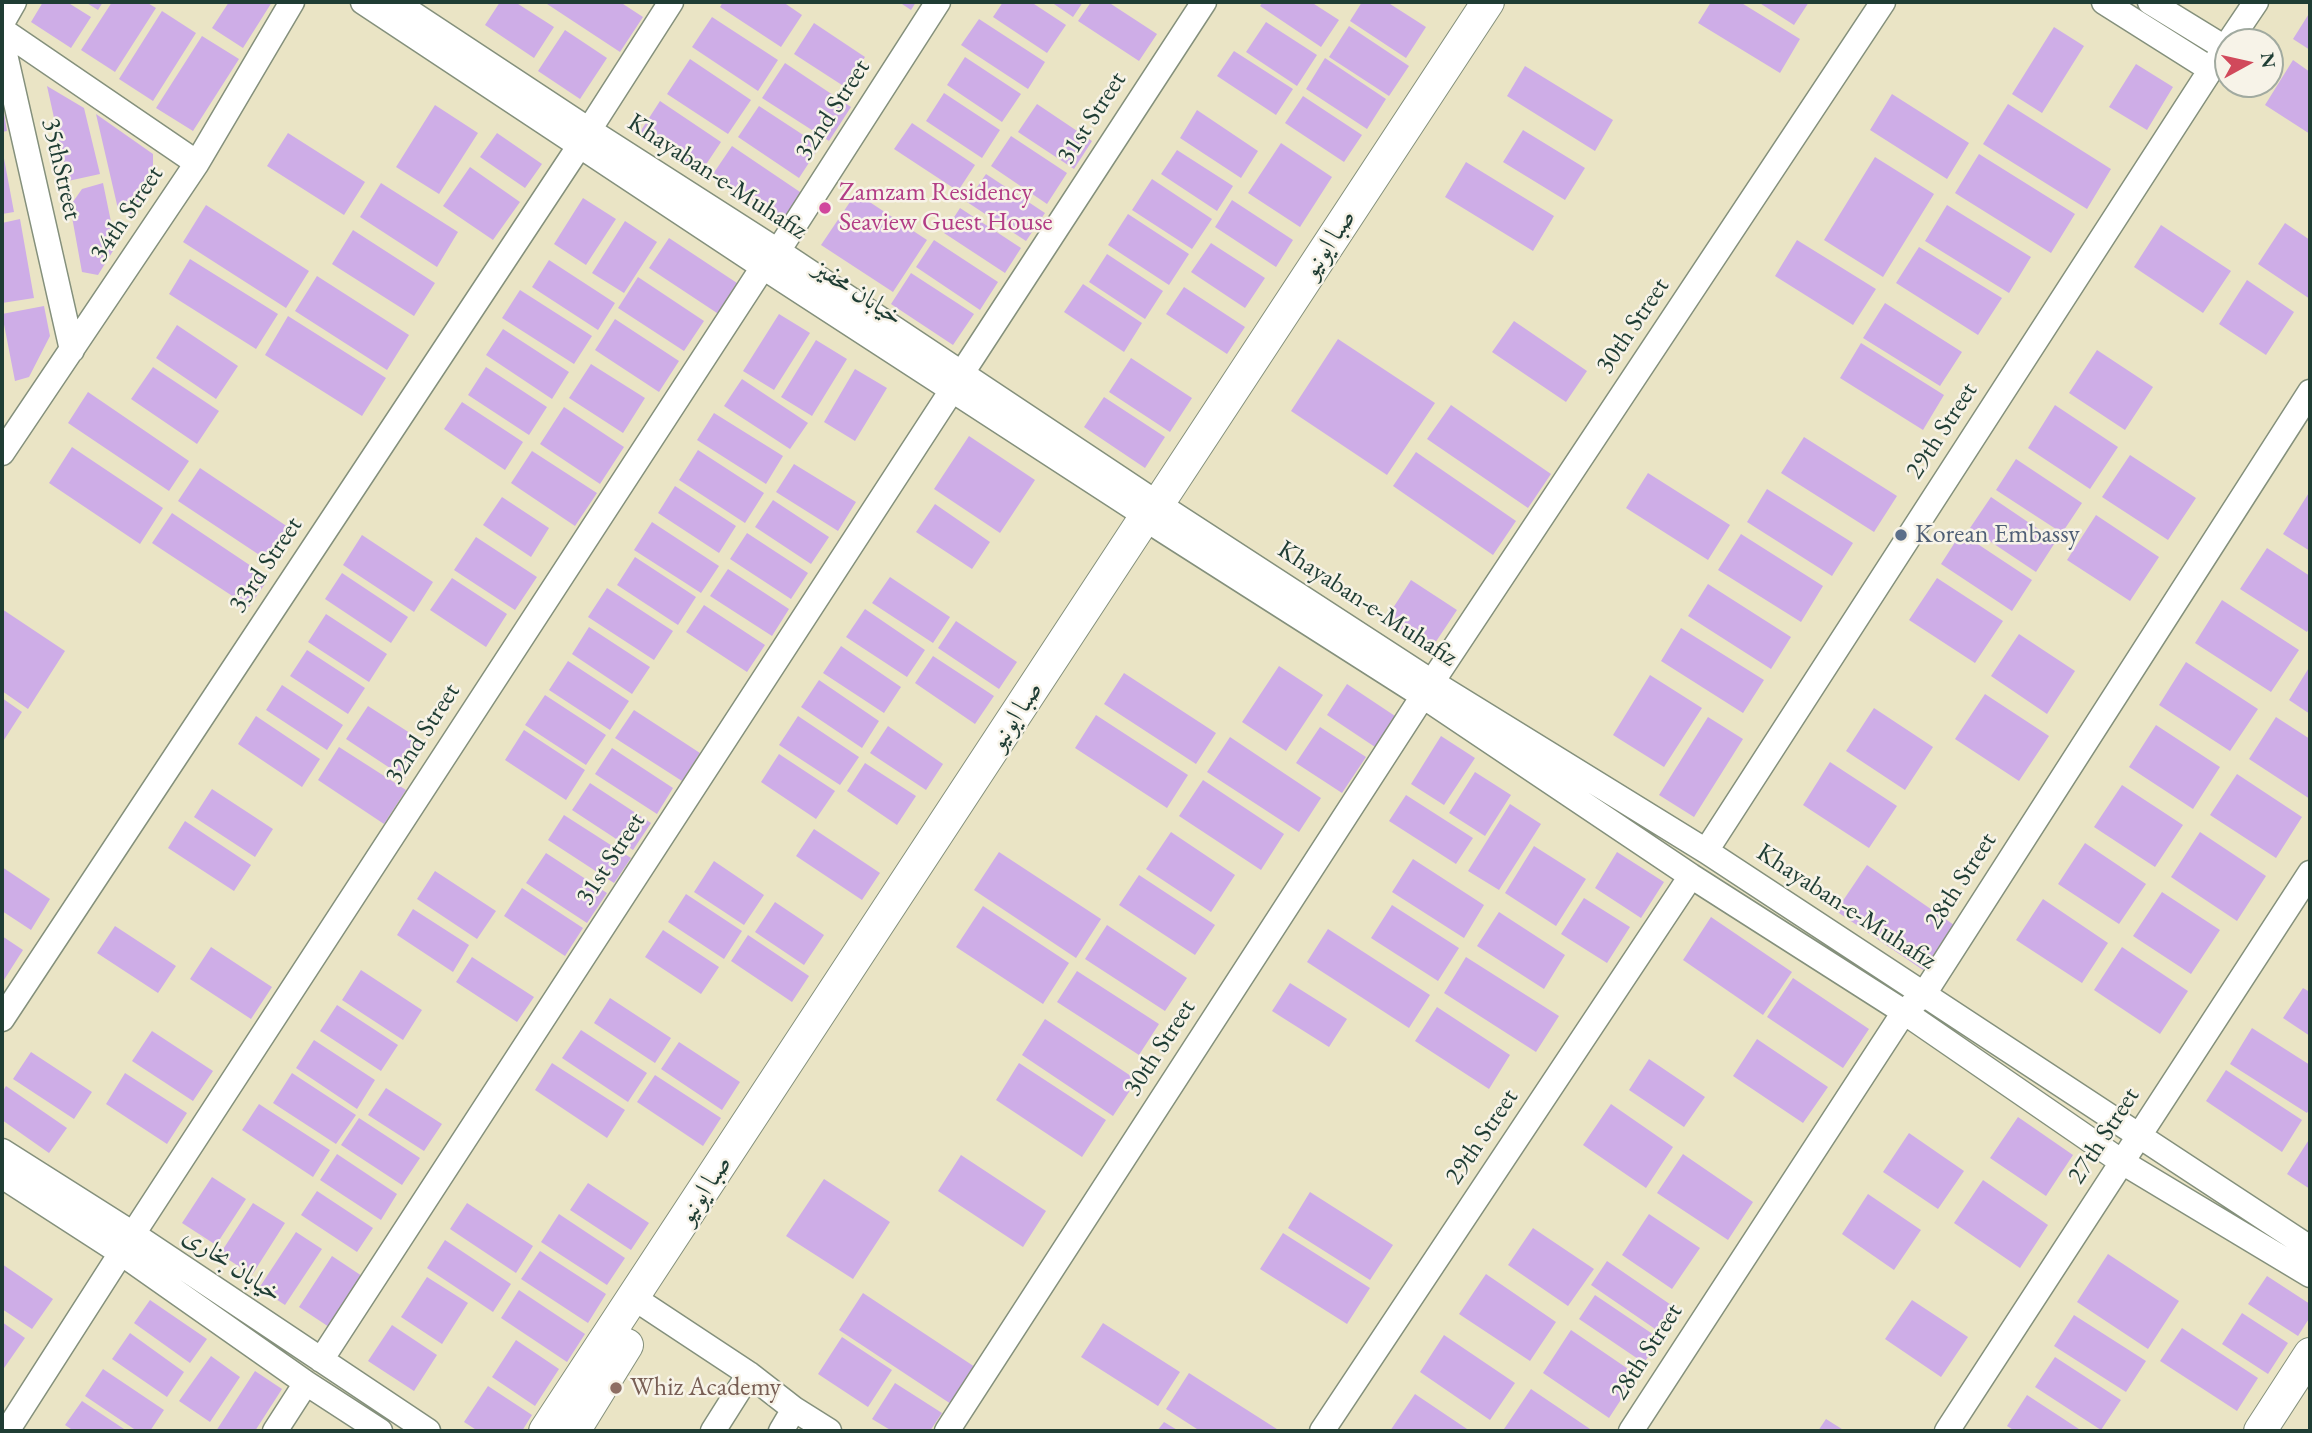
<!DOCTYPE html>
<meta charset="utf-8">
<style>
body{margin:0}
#map{position:relative;width:2312px;height:1433px;overflow:hidden;background:#eae4c5;font-family:"EB Garamond",serif}
canvas{display:block}
.frame{position:absolute;inset:0;border:4px solid #1f3d34;pointer-events:none}
.north{position:absolute;left:2214px;top:28px;width:70px;height:70px;box-sizing:border-box;background:#f7f3e8;border:2px solid #a1aaa0;border-radius:50%;rotate:82deg;font-size:19px;font-weight:700;line-height:28px;text-align:center;color:#1f3d34}
.north::after{content:'';display:block;margin:auto;width:24px;height:32px;background:#d1495b;clip-path:polygon(50% 0,100% 100%,50% 72%,0 100%)}
</style>
<div id="map">
<canvas width="2312" height="1433"></canvas>
<div class="frame"></div>
<div class="north">N</div>
</div>
<script>
const ctx = document.querySelector('canvas').getContext('2d');
ctx.lineJoin = 'round';
function fillPath(path, color) {
  ctx.fillStyle = color;
  ctx.fill(path, 'evenodd');
}
function shape(rows) {
  const path = new Path2D();
  for (const r of rows) {
    path.moveTo(r[0], r[1]);
    for (let i = 2; i < r.length; i += 2) path.lineTo(r[i], r[i + 1]);
  }
  return path;
}
function stroke(path, color, width, dash) {
  ctx.strokeStyle = color;
  ctx.lineWidth = width;
  ctx.lineCap = dash ? 'butt' : 'round';
  ctx.setLineDash(dash || []);
  ctx.stroke(path);
}
function label(font, color, halo, rows, align = 'center') {
  ctx.font = font + ' "EB Garamond",Amiri,serif';
  ctx.lineWidth = 5;
  ctx.setLineDash([]);
  ctx.textBaseline = 'middle';
  ctx.strokeStyle = halo;
  ctx.fillStyle = color;
  for (const [text, x, y, turn = 0] of rows) {
    ctx.save();
    ctx.translate(x, y);
    ctx.rotate((+turn || 0) * Math.PI / 180);
    ctx.textAlign = isNaN(turn) ? turn : align;
    if (halo) ctx.strokeText(text, 0, 0);
    ctx.fillText(text, 0, 0);
    ctx.restore();
  }
}
const building = shape([
 [43,2,67,2,91,17,71,48,31,22],
 [85,2,103,2,98,10],
 [112,2,146,2,156,8,115,72,81,50],
 [229,2,272,2,243,48,212,28],
 [500,2,515,2,554,27,534,58,485,25],
 [544,2,620,2,643,17,620,52],
 [723,2,783,2,802,15,781,47,720,7],
 [899,2,916,2,911,10],
 [1003,2,1031,2,1066,25,1047,53,993,17],
 [1051,2,1083,2,1073,17],
 [1091,2,1108,2,1157,34,1139,61,1078,21],
 [1263,2,1311,2,1339,20,1321,47,1260,6],
 [1362,2,1387,2,1426,27,1406,58,1350,21],
 [1711,2,1740,2,1800,39,1780,73,1698,23],
 [1758,2,1809,2,1794,25],
 [162,11,196,33,153,101,119,79],
 [2310,12,2310,50,2293,39],
 [712,17,778,60,758,91,692,47],
 [979,19,1045,62,1028,89,961,45],
 [1266,22,1317,55,1297,86,1246,52],
 [814,23,865,57,845,87,794,54],
 [1349,26,1409,66,1389,96,1329,57],
 [2054,27,2084,46,2042,113,2012,94],
 [565,30,607,58,580,99,538,71],
 [202,36,239,59,193,131,156,108],
 [1234,51,1293,89,1276,115,1217,76],
 [965,57,1021,94,1002,122,947,85],
 [1325,58,1386,99,1367,129,1306,89],
 [690,59,751,100,728,134,667,94],
 [2293,60,2310,72,2310,134,2265,105],
 [785,63,851,107,829,141,762,98],
 [2136,64,2173,87,2147,130,2109,107],
 [1525,66,1613,120,1595,151,1507,96],
 [47,86,84,108,100,174,68,181],
 [944,93,1000,130,982,158,926,121],
 [1892,94,1969,143,1947,179,1870,130],
 [1303,96,1362,135,1344,162,1285,123],
 [660,101,721,142,701,172,640,132],
 [1037,104,1092,141,1074,169,1018,132],
 [2008,104,2111,169,2087,209,1983,144],
 [435,105,478,133,439,194,396,167],
 [759,106,820,146,799,178,738,137],
 [3,107,7,131,2,132,2,108],
 [1197,110,1258,151,1241,178,1180,138],
 [96,114,153,154,153,183,129,217,118,209],
 [912,123,975,165,958,191,894,149],
 [1523,130,1585,168,1565,200,1503,162],
 [288,133,365,182,344,215,267,166],
 [497,133,542,164,525,188,480,157],
 [1011,136,1067,173,1047,204,991,166],
 [1281,143,1332,177,1300,227,1248,193],
 [732,146,803,194,785,221,713,174],
 [1177,150,1233,186,1217,211,1161,174],
 [3,153,14,212,2,214,2,154],
 [1979,154,2075,214,2051,253,1955,193],
 [1875,157,1934,194,1883,277,1824,240],
 [1466,162,1554,216,1533,251,1445,197],
 [470,167,520,202,493,240,443,206],
 [986,174,1045,213,1026,241,967,202],
 [1152,179,1212,219,1192,249,1132,210],
 [103,183,116,246,98,275,82,272,70,206,82,189],
 [381,183,458,232,437,267,360,217],
 [856,193,927,240,893,292,821,245],
 [583,198,616,219,586,265,554,244],
 [1232,200,1293,240,1276,267,1215,227],
 [206,205,309,271,286,308,183,242],
 [1947,205,2031,257,2009,293,1925,241],
 [960,208,1021,248,1005,273,944,233],
 [1128,214,1189,254,1169,285,1108,245],
 [20,219,34,298,2,303,2,223],
 [625,221,657,242,624,293,592,273],
 [2285,223,2310,240,2310,299,2258,264],
 [2161,225,2231,271,2203,313,2134,267],
 [353,230,435,283,414,316,332,264],
 [669,238,740,285,720,315,649,268],
 [934,240,998,282,980,310,916,267],
 [1797,240,1876,289,1853,325,1775,276],
 [1211,243,1265,278,1245,308,1191,272],
 [1919,247,2002,298,1978,335,1896,283],
 [1107,254,1163,291,1145,319,1089,282],
 [190,259,278,314,256,349,169,294],
 [549,260,615,303,598,330,532,287],
 [911,273,974,314,953,345,891,304],
 [317,276,409,335,387,370,295,311],
 [638,277,704,321,684,351,618,308],
 [2247,280,2294,312,2266,355,2219,324],
 [1083,284,1142,323,1124,352,1064,312],
 [1184,287,1245,327,1227,354,1166,314],
 [520,290,592,336,574,364,502,318],
 [1885,303,1962,352,1940,386,1863,338],
 [44,306,50,336,29,377,15,381,2,314],
 [779,314,810,333,774,390,743,371],
 [288,316,386,378,362,416,265,355],
 [615,319,679,361,659,392,595,350],
 [1514,321,1587,371,1566,402,1492,352],
 [177,325,238,366,216,399,156,358],
 [503,329,569,372,552,399,486,355],
 [1338,339,1435,403,1387,475,1291,411],
 [816,340,847,359,812,416,781,397],
 [1861,343,1944,395,1923,430,1840,378],
 [2097,350,2153,387,2125,430,2069,393],
 [1131,358,1192,398,1170,432,1109,392],
 [591,364,645,398,623,433,569,398],
 [153,367,219,411,197,444,131,399],
 [486,367,547,407,529,435,468,395],
 [855,369,887,388,855,441,824,422],
 [742,379,808,423,790,449,724,406],
 [88,392,189,461,169,491,68,423],
 [1104,397,1165,437,1145,468,1084,427],
 [462,402,523,442,505,470,444,429],
 [1451,405,1551,474,1528,508,1427,439],
 [2055,405,2118,447,2090,489,2028,448],
 [564,407,624,447,600,484,540,444],
 [714,413,783,456,766,484,697,440],
 [969,436,1035,480,1000,533,934,489],
 [1804,437,1897,496,1874,532,1781,473],
 [72,447,163,508,140,544,49,483],
 [698,450,764,493,745,523,679,480],
 [532,451,597,493,575,526,511,483],
 [1416,452,1516,521,1493,555,1393,486],
 [2130,455,2196,498,2168,540,2102,497],
 [2016,459,2082,503,2062,533,1996,490],
 [794,464,856,502,838,531,776,492],
 [200,468,291,529,270,562,178,501],
 [1648,473,1730,525,1708,560,1626,508],
 [675,486,736,526,719,553,658,513],
 [1767,489,1853,543,1832,576,1747,522],
 [2310,491,2310,551,2283,534],
 [502,497,549,528,531,557,483,525],
 [1991,497,2056,541,2036,572,1970,528],
 [773,500,829,537,811,564,755,527],
 [935,504,990,542,972,569,916,532],
 [172,513,269,578,249,607,152,543],
 [2096,515,2159,557,2130,601,2067,560],
 [652,522,719,566,701,593,634,550],
 [747,533,808,573,791,599,730,559],
 [1961,533,2032,580,2012,611,1941,564],
 [1741,534,1823,586,1801,622,1718,570],
 [362,535,433,582,414,612,343,565],
 [476,537,537,577,515,610,454,570],
 [2267,548,2310,576,2310,626,2307,632,2240,589],
 [635,557,696,597,678,625,617,585],
 [728,569,789,609,772,636,710,596],
 [342,573,408,617,391,643,325,599],
 [890,577,950,617,933,643,872,603],
 [452,578,507,614,486,647,430,610],
 [1937,578,2003,621,1975,663,1909,620],
 [1411,580,1457,610,1431,649,1386,619],
 [1708,584,1791,637,1771,669,1688,616],
 [607,588,673,631,654,660,588,617],
 [2222,600,2299,650,2271,692,2195,643],
 [704,605,765,645,747,672,686,632],
 [2,609,65,651,28,709,2,691],
 [865,609,925,650,907,677,846,637],
 [326,614,387,654,369,682,308,642],
 [956,621,1017,662,999,689,938,648],
 [589,627,650,667,632,694,572,654],
 [1681,628,1764,680,1743,713,1661,661],
 [2019,634,2075,671,2047,714,1991,676],
 [841,646,901,687,884,713,823,673],
 [307,650,365,688,348,714,290,676],
 [933,656,994,696,975,724,915,683],
 [568,661,629,701,610,730,549,690],
 [2186,662,2258,709,2230,751,2159,705],
 [1279,666,1323,695,1286,751,1242,722],
 [2310,666,2310,714,2289,700],
 [1124,673,1216,733,1196,764,1104,704],
 [1650,675,1702,708,1664,767,1613,735],
 [819,680,879,721,862,748,801,707],
 [1347,684,1398,718,1378,749,1327,715],
 [282,685,343,725,327,750,266,710],
 [1985,694,2049,736,2019,781,1955,739],
 [545,695,606,735,586,765,525,725],
 [2,698,22,712,2,743],
 [368,706,427,744,405,778,346,739],
 [1874,708,1933,747,1905,790,1846,751],
 [634,710,700,753,682,781,615,738],
 [1096,715,1188,775,1167,808,1075,748],
 [256,716,320,759,302,787,238,744],
 [798,716,859,757,840,785,779,745],
 [1708,717,1743,739,1694,817,1659,795],
 [2276,717,2310,739,2310,799,2249,759],
 [2156,725,2220,767,2193,809,2129,767],
 [888,726,943,764,926,790,870,753],
 [1320,727,1366,757,1342,793,1296,763],
 [524,730,585,770,566,800,505,760],
 [1441,736,1475,758,1444,805,1411,784],
 [1230,737,1321,798,1299,832,1207,772],
 [339,747,406,790,384,824,318,780],
 [612,748,673,788,657,814,595,774],
 [779,754,835,791,816,819,761,782],
 [1830,762,1897,806,1869,848,1803,805],
 [865,763,916,796,897,825,847,791],
 [1475,772,1511,795,1485,836,1449,813],
 [2237,774,2302,817,2276,858,2210,815],
 [1203,780,1284,834,1261,870,1179,816],
 [590,783,651,823,633,850,572,810],
 [2122,785,2183,825,2155,867,2094,827],
 [212,789,273,829,255,857,194,817],
 [1406,795,1473,838,1456,864,1389,821],
 [1510,804,1541,824,1499,890,1468,871],
 [564,815,631,858,614,883,548,840],
 [185,821,251,865,234,891,168,848],
 [814,829,880,873,862,900,796,856],
 [1171,832,1235,875,1211,912,1146,869],
 [2200,832,2266,876,2237,921,2171,877],
 [2085,843,2146,884,2119,924,2058,884],
 [1534,846,1586,879,1556,926,1505,893],
 [999,852,1101,919,1076,958,974,890],
 [1617,852,1664,882,1641,918,1595,888],
 [546,853,607,893,587,923,526,883],
 [1413,859,1484,905,1464,938,1392,892],
 [714,861,764,895,744,925,694,892],
 [1867,865,1954,925,1923,970,1836,911],
 [2,867,50,899,31,930,2,911],
 [435,871,496,911,477,939,417,899],
 [1139,875,1215,925,1195,955,1119,905],
 [522,888,583,928,565,956,504,916],
 [2162,892,2220,930,2191,974,2133,936],
 [686,894,742,931,724,959,668,922],
 [1584,898,1630,927,1607,963,1561,934],
 [2043,899,2108,943,2082,983,2016,940],
 [775,902,824,935,804,965,755,932],
 [1392,905,1459,948,1438,981,1371,938],
 [983,906,1069,963,1043,1004,956,947],
 [413,909,469,945,453,972,397,935],
 [1499,912,1565,955,1544,989,1477,946],
 [1711,917,1792,972,1763,1015,1683,960],
 [1107,925,1187,978,1165,1011,1085,959],
 [115,926,176,966,158,993,97,953],
 [1328,929,1430,995,1409,1028,1307,962],
 [663,930,719,967,701,994,645,957],
 [748,935,809,976,792,1002,731,961],
 [2,936,23,950,2,983],
 [211,947,272,987,251,1019,190,979],
 [2122,947,2188,991,2160,1034,2094,990],
 [472,957,534,997,517,1022,456,982],
 [1466,957,1559,1016,1536,1052,1444,993],
 [361,970,422,1010,403,1040,342,1000],
 [1077,971,1159,1024,1139,1055,1057,1002],
 [1793,978,1869,1029,1843,1068,1767,1017],
 [1290,983,1347,1019,1329,1047,1272,1011],
 [2303,988,2310,992,2310,1036,2283,1018],
 [610,998,671,1038,655,1063,594,1023],
 [337,1005,398,1045,381,1071,320,1031],
 [1437,1007,1510,1055,1489,1089,1415,1041],
 [1045,1019,1137,1080,1113,1116,1022,1055],
 [2252,1028,2310,1065,2310,1108,2307,1113,2230,1064],
 [581,1030,647,1073,628,1102,562,1058],
 [152,1031,213,1071,193,1101,132,1061],
 [1757,1039,1828,1087,1803,1123,1733,1076],
 [314,1040,375,1080,357,1109,296,1068],
 [679,1042,740,1082,722,1110,661,1069],
 [31,1052,92,1092,74,1119,13,1079],
 [1649,1059,1705,1097,1684,1127,1629,1090],
 [552,1063,625,1110,607,1138,535,1090],
 [1019,1063,1106,1120,1082,1157,996,1100],
 [2226,1070,2302,1120,2282,1152,2206,1101],
 [125,1073,187,1113,167,1144,106,1104],
 [292,1073,356,1115,336,1144,273,1103],
 [655,1075,721,1118,703,1146,637,1102],
 [6,1086,67,1128,49,1153,2,1120,2,1093],
 [386,1088,442,1124,424,1151,368,1115],
 [259,1104,330,1150,313,1177,242,1130],
 [1611,1104,1673,1147,1646,1188,1583,1145],
 [2018,1117,2073,1155,2046,1196,1990,1158],
 [359,1118,420,1158,402,1185,341,1145],
 [1909,1133,1964,1171,1938,1209,1883,1172],
 [2310,1138,2310,1189,2287,1174],
 [337,1154,397,1194,381,1220,320,1180],
 [1683,1154,1753,1202,1728,1240,1657,1193],
 [961,1155,1046,1211,1023,1247,938,1191],
 [212,1177,246,1199,216,1245,182,1223],
 [824,1179,890,1222,853,1279,786,1236],
 [1983,1180,2048,1225,2020,1268,1954,1223],
 [588,1183,649,1223,631,1250,570,1210],
 [317,1191,373,1228,357,1252,301,1215],
 [1310,1192,1393,1245,1370,1280,1288,1228],
 [1868,1194,1921,1230,1894,1270,1842,1234],
 [253,1203,285,1223,252,1275,220,1254],
 [467,1203,533,1246,516,1273,450,1229],
 [559,1214,625,1258,607,1285,541,1242],
 [1649,1214,1700,1248,1672,1289,1622,1255],
 [1533,1228,1594,1269,1568,1306,1508,1265],
 [296,1232,322,1249,285,1305,259,1288],
 [1283,1233,1370,1288,1347,1324,1260,1269],
 [445,1240,511,1284,493,1312,427,1268],
 [540,1251,606,1294,588,1323,521,1279],
 [2108,1254,2179,1301,2148,1349,2077,1302],
 [332,1256,362,1276,329,1327,299,1307],
 [1607,1261,1677,1309,1661,1333,1591,1285],
 [2,1264,53,1299,32,1329,2,1309],
 [1486,1274,1556,1322,1530,1361,1459,1314],
 [2267,1276,2310,1304,2310,1317,2298,1336,2248,1304],
 [427,1277,468,1303,442,1344,401,1317],
 [519,1290,585,1334,567,1362,501,1318],
 [863,1293,975,1367,951,1404,839,1330],
 [1595,1295,1660,1339,1644,1363,1579,1319],
 [150,1300,207,1339,190,1363,134,1323],
 [1912,1300,1968,1337,1941,1377,1885,1339],
 [2242,1313,2288,1343,2268,1374,2222,1344],
 [2074,1315,2146,1361,2126,1392,2054,1346],
 [2,1322,25,1338,2,1371],
 [1103,1323,1180,1372,1158,1406,1081,1357],
 [392,1325,437,1355,414,1391,368,1361],
 [2182,1328,2258,1378,2237,1411,2160,1361],
 [1571,1330,1637,1375,1609,1418,1543,1373],
 [130,1333,184,1372,167,1397,112,1359],
 [1444,1335,1515,1383,1490,1420,1420,1372],
 [842,1337,892,1370,868,1407,818,1374],
 [516,1340,559,1369,535,1406,492,1377],
 [211,1356,240,1377,210,1422,179,1401],
 [2055,1357,2121,1400,2101,1430,2035,1387],
 [103,1369,164,1410,150,1431,137,1431,85,1396],
 [255,1371,282,1389,255,1431,216,1431],
 [1189,1373,1280,1431,1200,1431,1166,1409],
 [895,1383,942,1413,930,1431,892,1431,872,1419],
 [488,1386,532,1415,522,1431,478,1431,464,1422],
 [1531,1389,1593,1431,1508,1431,1504,1429],
 [1415,1394,1470,1431,1390,1431],
 [2027,1395,2082,1431,2015,1431,2007,1426],
 [82,1401,127,1431,74,1431,65,1425],
 [1826,1419,1845,1431,1818,1431],
 [1164,1422,1179,1431,1157,1431]
]);
const minor = shape([
 [363,2,763,267,1146,516,1158,527,1423,696,1691,876,1904,1012,2122,1162,2310,1275],
 [395,2,589,130,778,251,1158,504,1432,682,1706,851,2310,1248],
 [2104,2,2210,69],
 [2150,2,2225,48],
 [2,23,14,2],
 [2,30,197,163],
 [2,41,72,350],
 [2229,42,2256,2],
 [589,130,671,2],
 [778,251,938,2],
 [962,373,1204,2],
 [2,453,197,163,292,2],
 [1432,682,1883,2],
 [1706,851,2228,43],
 [2,1019,580,145],
 [2,1151,133,1234,428,1431],
 [2,1176,121,1253,306,1383,380,1431],
 [133,1234,763,267],
 [634,1298,749,1374,794,1409,829,1431],
 [321,1360,952,390],
 [7,1431,121,1253],
 [275,1431,306,1383],
 [713,1431,749,1374],
 [781,1431,794,1409],
 [947,1431,1423,696],
 [1322,1431,1691,876],
 [1631,1431,1904,1012,1924,994,2310,392],
 [1947,1431,2310,873]
]);
const major = shape([
 [545,1431,1146,516,1158,504,1488,2],
 [574,1431,627,1345],
 [2260,1431,2310,1354]
]);
const markers = [
 [825,208,7,"#d1479c"],
 [1901,535,7,"#5c6f8a"],
 [616,1388,7,"#8d6e63"]
];
const streetNames = [
 ["32nd Street",833,110,-57],
 ["31st Street",1092,118,-57],
 ["35thStreet",61,169,77],
 ["Khayaban-e-Muhafiz",717,177,33],
 ["34th Street",127,214,-56],
 ["صبا ایونیو",1329,244,-57],
 ["خیابان محفیز",858,293,33],
 ["30th Street",1633,326,-56],
 ["29th Street",1942,431,-57],
 ["33rd Street",266,565,-56],
 ["Khayaban-e-Muhafiz",1367,604,33],
 ["صبا ایونیو",1016,716,-57],
 ["32nd Street",423,734,-57],
 ["31st Street",611,859,-57],
 ["28th Street",1961,881,-57],
 ["Khayaban-e-Muhafiz",1846,907,33],
 ["30th Street",1160,1048,-57],
 ["27th Street",2104,1136,-57],
 ["29th Street",1482,1137,-56],
 ["صبا ایونیو",705,1190,-57],
 ["خیابان بخاری",232,1265,34],
 ["28th Street",1647,1352,-57]
];
const hotelNames = [
 ["Zamzam Residency",839,193],
 ["Seaview Guest House",839,223]
];
const serviceNames = [
 ["Korean Embassy",1915,535]
];
const educationNames = [
 ["Whiz Academy",630,1388]
];
fillPath(building, '#ceade7');
stroke(minor, '#84907c', 27);
stroke(major, '#84907c', 34);
stroke(minor, '#fff', 24);
stroke(major, '#fff', 32);
for (const [x, y, r, color] of markers) {
  const dot = new Path2D();
  dot.arc(x, y, r, 0, 2 * Math.PI);
  ctx.fillStyle = color;
  ctx.fill(dot);
  stroke(dot, '#f7f3e8', 2.5);
}
label('26px', '#1f3d34', '#f7f3e8', streetNames);
label('26px', '#b23c85', '#f7f3e8', hotelNames, 'left');
label('26px', '#4e5e75', '#f7f3e8', serviceNames, 'left');
label('26px', '#785e54', '#f7f3e8', educationNames, 'left');
</script>
